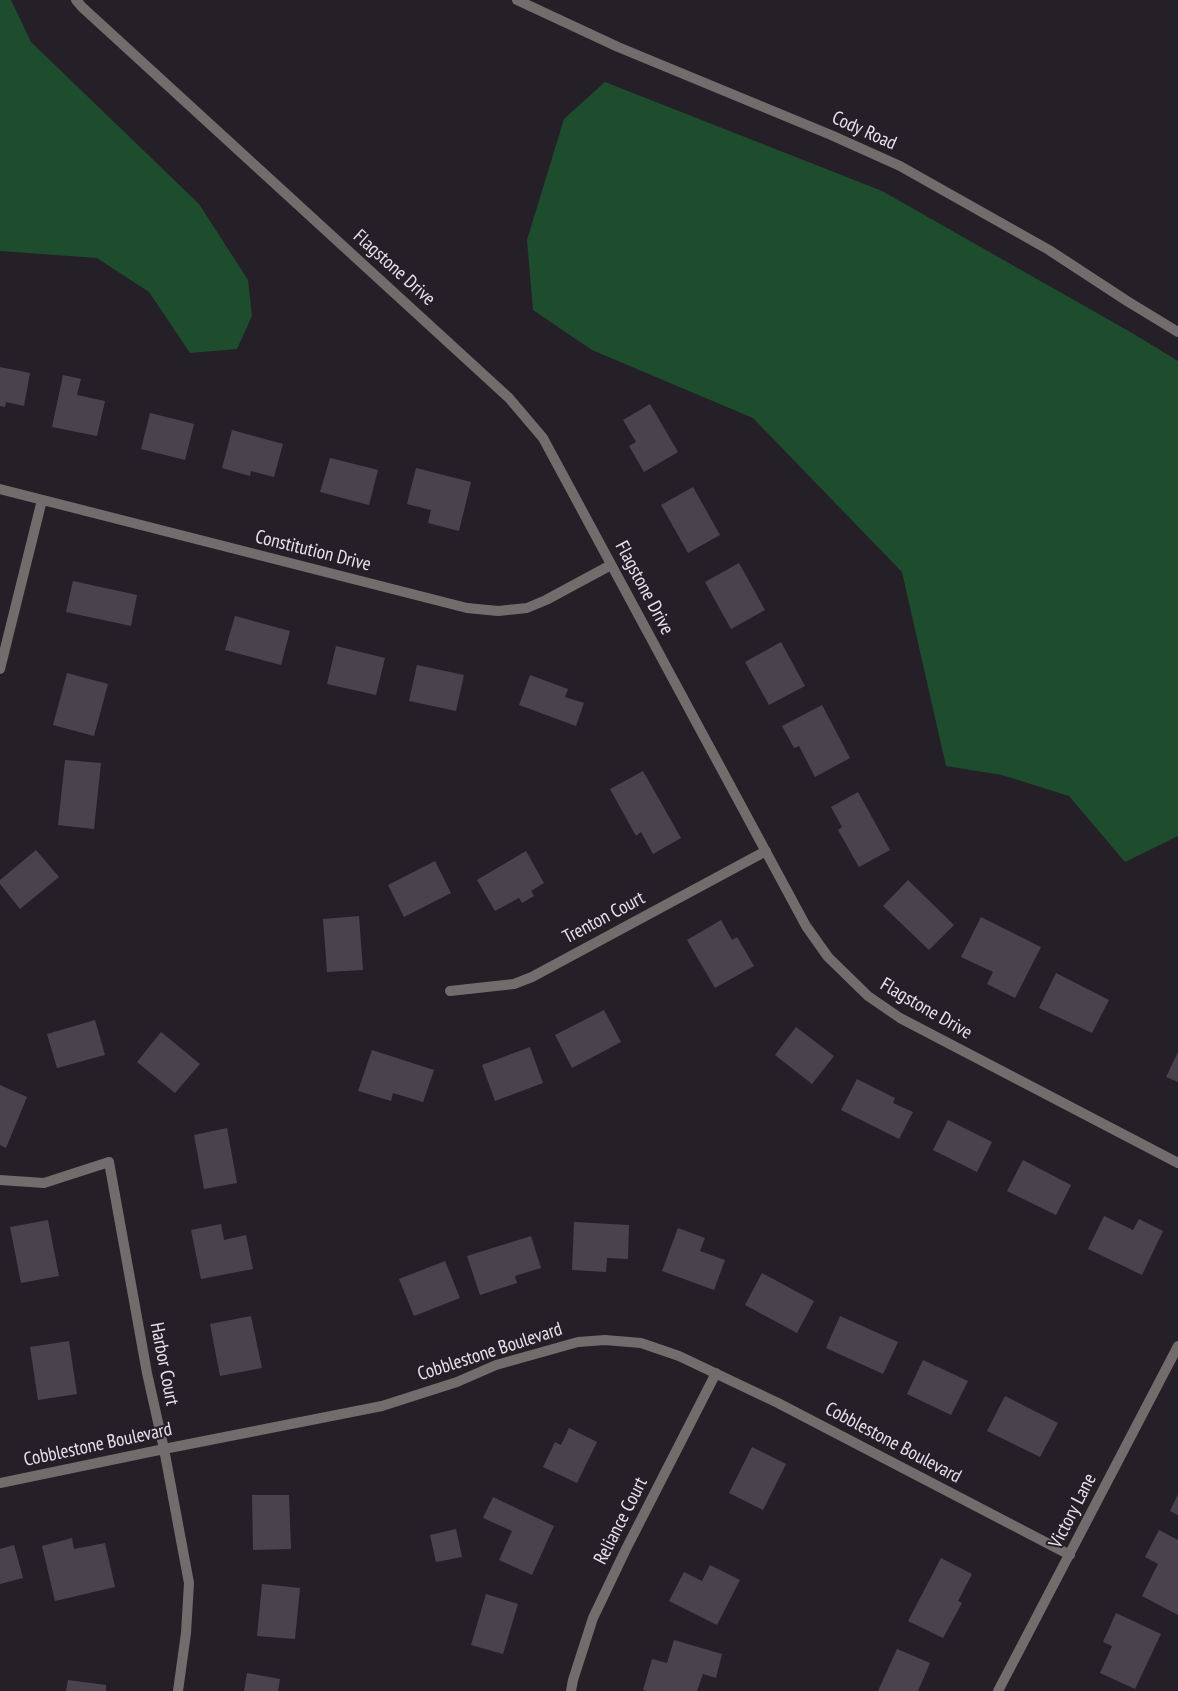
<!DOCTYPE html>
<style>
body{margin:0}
canvas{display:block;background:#251f28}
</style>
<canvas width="1178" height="1691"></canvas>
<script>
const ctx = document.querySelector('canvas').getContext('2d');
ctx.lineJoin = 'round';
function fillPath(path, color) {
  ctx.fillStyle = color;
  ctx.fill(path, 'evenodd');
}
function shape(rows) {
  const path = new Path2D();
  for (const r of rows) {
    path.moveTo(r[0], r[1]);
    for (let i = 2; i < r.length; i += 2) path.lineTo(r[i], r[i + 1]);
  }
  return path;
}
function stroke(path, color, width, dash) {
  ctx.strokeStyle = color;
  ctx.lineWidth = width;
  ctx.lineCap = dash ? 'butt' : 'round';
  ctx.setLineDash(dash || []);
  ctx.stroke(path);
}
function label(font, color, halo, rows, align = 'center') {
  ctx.font = font + ' "PT Sans Narrow",sans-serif';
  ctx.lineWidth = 4;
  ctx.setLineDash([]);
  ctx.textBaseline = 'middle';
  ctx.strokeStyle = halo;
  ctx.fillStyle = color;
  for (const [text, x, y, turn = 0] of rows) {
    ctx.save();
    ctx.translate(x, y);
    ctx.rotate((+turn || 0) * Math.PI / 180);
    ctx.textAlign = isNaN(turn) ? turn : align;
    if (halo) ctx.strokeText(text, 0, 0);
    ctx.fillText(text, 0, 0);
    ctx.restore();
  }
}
const green = shape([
 [0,0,11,0,31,42,199,204,248,280,252,316,237,349,190,353,149,292,97,258,0,251],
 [605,82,882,191,1132,333,1178,361,1178,836,1125,862,1069,796,1002,775,946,766,902,572,753,418,592,350,533,310,527,240,564,119]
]);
const building = shape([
 [0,367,30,373,24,406,6,402,5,407,0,406],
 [63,375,81,379,77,395,105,401,97,436,52,427],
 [650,404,678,452,644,472,629,446,636,442,623,420],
 [150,413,194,424,185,460,141,449],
 [232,430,283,444,274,477,251,471,250,476,222,468],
 [330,458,378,470,369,505,320,492],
 [416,468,471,482,459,531,428,523,431,510,407,504],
 [693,487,720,535,688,553,661,505],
 [739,563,765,610,731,629,705,582],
 [73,581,137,595,131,626,66,612],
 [235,616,290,631,281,665,225,650],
 [781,642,805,686,769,705,745,662],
 [336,646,385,658,376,695,327,684],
 [417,665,464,675,456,711,409,701],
 [67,673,108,684,94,736,53,725],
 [530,675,568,689,565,697,584,703,576,726,519,705],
 [822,705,850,758,815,777,799,746,794,748,782,726],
 [65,760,101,763,94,829,58,825],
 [643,771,681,838,653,854,641,832,636,836,610,789],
 [858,792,890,850,859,867,838,830,842,827,831,807],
 [36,850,59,877,20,909,0,884,0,880],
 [526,851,544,883,531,891,534,896,522,903,519,898,495,911,477,880],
 [435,861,451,893,404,917,388,885],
 [908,880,954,925,929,950,883,906],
 [359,916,363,970,327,972,323,919],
 [981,917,1041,947,1015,998,987,984,993,972,961,957],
 [721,920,732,940,737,937,754,966,715,988,687,940],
 [1056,973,1109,1000,1092,1033,1039,1008],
 [604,1010,621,1042,572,1068,555,1035],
 [95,1020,105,1055,57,1068,47,1034],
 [796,1027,834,1056,812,1084,775,1055],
 [161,1032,200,1064,175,1093,137,1062],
 [530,1047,543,1083,495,1101,482,1065],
 [372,1050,434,1070,423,1102,393,1093,391,1101,358,1091],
 [1178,1052,1178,1082,1166,1077],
 [857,1079,895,1098,893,1103,913,1112,899,1139,841,1110],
 [0,1085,27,1097,6,1148,0,1145],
 [948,1120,992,1142,977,1172,933,1150],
 [227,1128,237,1183,204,1189,194,1135],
 [1023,1160,1071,1185,1056,1215,1007,1191],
 [1104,1216,1133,1230,1139,1219,1163,1231,1142,1275,1088,1249],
 [48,1220,59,1276,21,1283,10,1227],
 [574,1222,629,1225,628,1259,607,1258,606,1272,572,1270],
 [221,1224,224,1240,246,1235,253,1269,201,1279,191,1230],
 [678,1228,705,1238,700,1251,725,1260,714,1290,662,1271],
 [531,1236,541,1268,515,1276,517,1283,480,1295,467,1256],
 [445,1261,460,1298,414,1316,399,1279],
 [762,1273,814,1301,797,1333,745,1305],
 [251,1316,262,1368,220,1376,210,1324],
 [840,1316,898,1342,883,1374,826,1348],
 [69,1341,77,1394,38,1400,30,1347],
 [923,1360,968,1381,951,1415,907,1394],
 [1005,1396,1058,1423,1040,1457,987,1431],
 [569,1428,597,1442,577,1483,543,1467,555,1442,561,1445],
 [752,1447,786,1464,763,1510,729,1493],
 [1178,1494,1178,1515,1170,1511],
 [252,1495,289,1495,291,1549,253,1550],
 [493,1497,554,1526,532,1575,499,1560,512,1531,483,1518],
 [456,1529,462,1557,436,1562,430,1535],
 [1159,1530,1178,1540,1178,1615,1142,1596,1158,1564,1145,1557],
 [72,1538,74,1549,105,1543,115,1587,55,1601,42,1546],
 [14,1545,23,1578,0,1584,0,1549],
 [941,1558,972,1574,958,1601,962,1603,943,1638,908,1621],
 [710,1565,740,1580,717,1625,669,1601,684,1572,702,1581],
 [262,1584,300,1588,295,1639,257,1636],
 [486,1594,518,1604,503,1654,471,1645],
 [1116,1613,1161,1634,1135,1689,1100,1673,1112,1646,1103,1642],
 [674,1640,722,1654,716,1678,703,1674,697,1691,647,1691,643,1690,652,1659,667,1663],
 [897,1649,930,1663,918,1691,878,1691],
 [247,1673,280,1679,278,1691,244,1691],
 [68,1680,106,1685,106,1691,66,1691]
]);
const service = shape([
 [0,1180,44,1183,109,1162]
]);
const minor = shape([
 [76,0,82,7,509,398,543,438,806,926,828,957,868,996,900,1018,1178,1163],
 [517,0,618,47,831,135,900,166,1049,250,1127,301,1178,332],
 [0,489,467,608,498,611,527,608,546,600,611,565],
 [0,669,42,500],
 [450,991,514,984,532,977,766,851],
 [109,1162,147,1373,164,1449,189,1583,186,1633,178,1691],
 [0,1483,164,1449,382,1406,457,1382,496,1365,578,1342,605,1340,641,1343,679,1356,778,1403,1070,1555],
 [571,1691,573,1680,593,1618,626,1549,716,1373],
 [998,1691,1178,1346]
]);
const streetNames = [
 ["Cody Road",864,131,24],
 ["Flagstone Drive",394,268,42],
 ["Constitution Drive",313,551,14],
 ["Flagstone Drive",644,588,62],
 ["Trenton Court",604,918,-28],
 ["Flagstone Drive",926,1009,30],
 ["Cobblestone Boulevard",490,1352,-18],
 ["Harbor Court",164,1364,79],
 ["Cobblestone Boulevard",893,1443,28],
 ["Cobblestone Boulevard",98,1445,-12],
 ["Victory Lane",1073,1511,-63],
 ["Reliance Court",621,1521,-63]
];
fillPath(green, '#1e4d2d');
fillPath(building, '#4a434e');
stroke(service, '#736c6c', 10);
stroke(minor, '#736c6c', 10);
label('19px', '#e8e3ea', '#251f28', streetNames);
</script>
